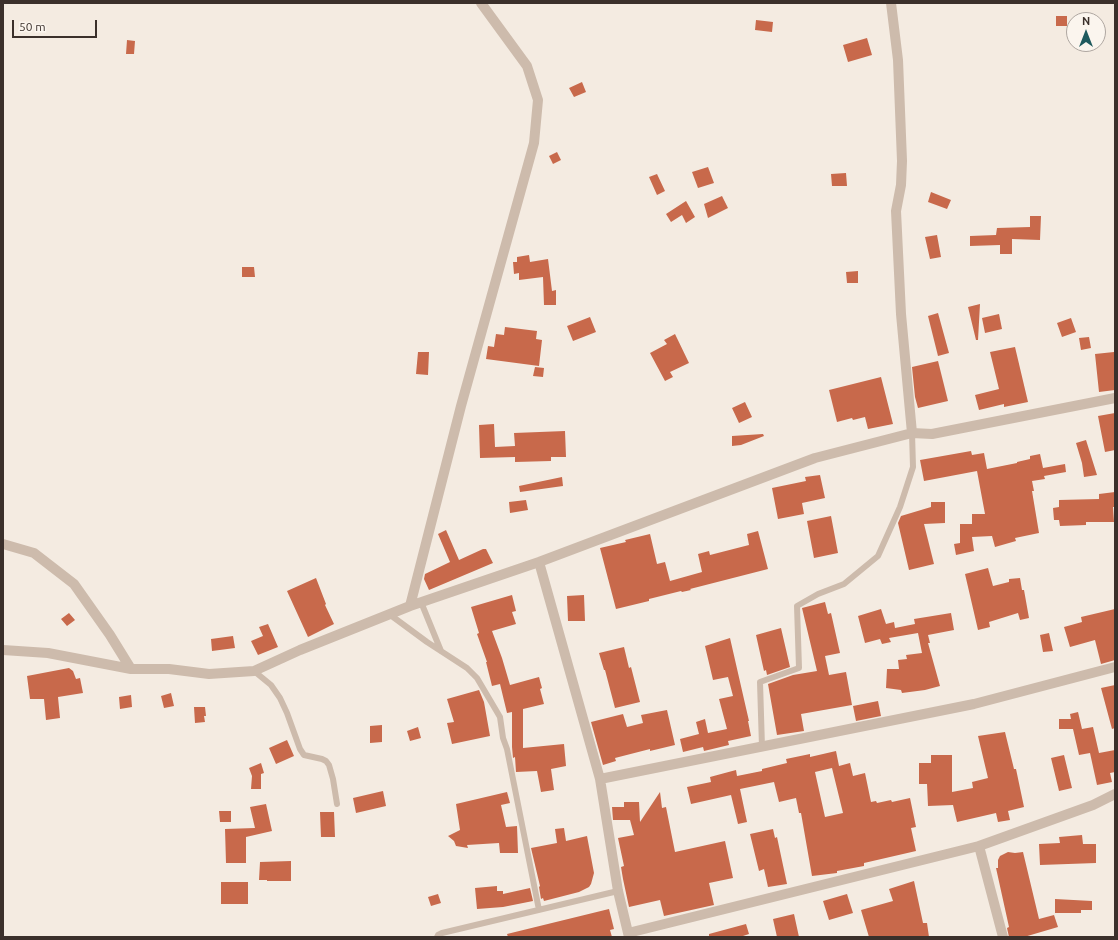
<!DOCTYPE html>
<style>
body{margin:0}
#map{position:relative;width:1118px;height:940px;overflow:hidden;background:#f4ebe1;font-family:Ubuntu,sans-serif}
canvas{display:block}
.frame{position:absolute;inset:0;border:4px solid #3b302b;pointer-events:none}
.north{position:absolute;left:1066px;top:12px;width:40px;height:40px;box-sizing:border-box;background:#fbf5ee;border:1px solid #aea6a0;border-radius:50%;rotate:0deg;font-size:11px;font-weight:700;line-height:16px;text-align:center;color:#3b302b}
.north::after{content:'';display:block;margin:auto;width:14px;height:18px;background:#1f5a5e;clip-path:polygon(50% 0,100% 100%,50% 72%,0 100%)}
.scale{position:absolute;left:12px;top:20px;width:85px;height:18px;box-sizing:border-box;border:2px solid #3b302b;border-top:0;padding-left:5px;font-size:12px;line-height:14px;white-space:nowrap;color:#3b302b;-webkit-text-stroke:3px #fbf5ee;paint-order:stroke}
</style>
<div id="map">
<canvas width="1118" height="940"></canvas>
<div class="frame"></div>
<div class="north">N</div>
<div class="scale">50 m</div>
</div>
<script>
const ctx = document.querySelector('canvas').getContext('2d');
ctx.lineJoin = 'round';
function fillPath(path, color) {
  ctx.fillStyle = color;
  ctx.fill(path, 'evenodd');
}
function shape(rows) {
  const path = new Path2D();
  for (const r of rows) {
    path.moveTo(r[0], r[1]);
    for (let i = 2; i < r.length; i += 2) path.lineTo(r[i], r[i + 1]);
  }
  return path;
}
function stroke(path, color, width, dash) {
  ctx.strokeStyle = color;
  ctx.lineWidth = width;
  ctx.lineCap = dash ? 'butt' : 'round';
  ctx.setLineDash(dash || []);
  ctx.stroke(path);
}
const building = shape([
 [1056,16,1067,16,1067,26,1056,26],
 [756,20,773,22,772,32,755,30],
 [867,38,872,55,848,62,843,45],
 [127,40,135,41,134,54,126,54],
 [582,82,586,92,574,97,569,88],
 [557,152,561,160,553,164,549,156],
 [708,167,714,183,698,188,692,172],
 [846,173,847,186,832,186,831,174],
 [657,174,665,191,657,195,649,177],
 [931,192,951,200,947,209,928,202],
 [722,196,728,208,708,218,704,204],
 [686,201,695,217,686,223,682,215,671,222,666,214],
 [1030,216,1041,216,1040,240,1012,239,1012,254,1000,254,1000,245,970,246,970,236,996,235,997,228,1030,227],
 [937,235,941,257,930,259,925,237],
 [529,255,530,262,548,259,552,291,556,290,556,305,544,305,543,277,519,280,519,273,514,274,513,262,517,262,517,257],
 [242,267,254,267,255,277,242,277],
 [858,271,858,283,847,283,846,272],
 [980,304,978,340,976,340,968,307],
 [938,313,949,353,938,356,928,316],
 [999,314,1002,329,985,333,982,318],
 [590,317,596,332,573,341,567,326],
 [1071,318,1076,332,1062,337,1057,323],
 [505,327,537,331,536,339,542,340,539,366,486,359,488,346,494,347,496,334,504,335],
 [675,334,689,363,670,372,673,377,665,381,650,353,667,344,664,340],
 [1089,337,1091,348,1081,350,1079,338],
 [1015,347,1028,402,1004,407,1004,404,979,410,975,395,999,389,990,352],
 [418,352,429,352,428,375,416,374],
 [1114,352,1115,390,1099,392,1095,354],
 [938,361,948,401,918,408,915,397,912,367],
 [535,367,544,368,543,377,533,376],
 [881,377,893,424,868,429,865,417,853,420,852,418,837,422,829,390],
 [745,402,752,417,739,423,732,408],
 [1115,413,1115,450,1105,452,1098,416],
 [494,424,495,447,515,446,514,433,565,431,566,457,551,457,551,461,515,462,515,457,480,458,479,425],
 [763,434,764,436,741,445,732,446,732,436],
 [1086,440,1097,475,1084,477,1082,463,1076,443],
 [971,451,972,455,984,453,987,469,1017,463,1017,462,1030,459,1030,456,1040,454,1043,468,1065,464,1066,472,1044,476,1045,479,1032,481,1034,491,1032,491,1039,533,1015,538,1016,541,995,547,992,536,972,537,974,551,956,555,954,544,960,543,960,524,972,524,972,514,985,514,977,471,924,481,920,460],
 [820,475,825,498,802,503,804,514,778,519,772,488,806,481,805,477],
 [562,477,563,486,520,492,519,486],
 [1115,492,1115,507,1113,507,1114,522,1086,522,1086,525,1060,526,1059,520,1054,520,1053,508,1059,507,1059,500,1099,499,1099,494],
 [526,500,528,510,510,513,509,502],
 [931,502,945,502,945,523,924,524,934,564,909,570,898,523,901,516,931,507],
 [831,516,838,553,814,558,807,521],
 [446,530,459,560,483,549,486,549,493,563,429,590,424,579,425,574,450,562,438,534],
 [758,531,768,569,690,589,691,590,682,592,681,591,649,599,649,601,616,609,600,548,626,542,625,540,650,534,657,564,665,562,670,581,702,572,698,554,709,551,710,555,749,545,747,534],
 [988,568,993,586,1009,582,1009,579,1020,578,1022,590,1024,590,1029,618,1020,620,1018,613,989,622,990,627,978,630,965,574],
 [316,578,326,604,325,605,334,624,308,637,287,591],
 [512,595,516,611,512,612,516,624,492,631,502,658,510,685,539,677,542,688,540,689,544,704,523,709,523,748,564,744,566,766,551,769,554,790,541,792,537,771,516,772,515,757,513,758,512,747,512,712,507,713,500,684,492,686,486,662,487,662,477,634,479,633,471,607],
 [584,595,585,621,568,621,567,596],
 [825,602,828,614,831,613,840,653,825,656,829,675,846,672,852,705,801,714,804,731,777,735,768,684,793,675,817,671,802,608],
 [881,609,886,624,894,622,895,628,915,624,914,619,951,613,954,630,928,635,930,643,928,643,940,686,925,690,902,693,901,690,886,688,887,669,899,669,898,660,907,659,906,655,922,653,918,633,889,638,891,642,882,644,880,639,865,643,858,616],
 [1115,609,1115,660,1101,664,1095,640,1070,647,1064,627,1082,622,1081,617],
 [69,613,75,620,67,626,61,619],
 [268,624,278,647,258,655,251,641,263,636,259,627],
 [781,628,790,667,767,675,766,670,764,671,756,635],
 [1049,633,1053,651,1043,652,1040,635],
 [233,636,235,648,212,651,211,639],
 [730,638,746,708,749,721,748,721,751,736,728,741,729,745,704,751,703,747,683,752,680,739,699,734,696,722,705,719,708,733,727,729,719,699,733,696,728,677,713,680,705,646],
 [624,647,629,668,631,667,640,702,615,708,605,670,604,670,599,653],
 [69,668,73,671,76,679,80,678,83,693,58,697,60,718,46,720,44,699,30,699,27,676],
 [1115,685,1115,728,1112,729,1101,688],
 [479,690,484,702,490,736,452,744,447,723,454,722,447,699],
 [171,693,174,706,164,708,161,696],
 [131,695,132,707,120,709,119,697],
 [878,701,881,716,856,721,853,706],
 [194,707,205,707,206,716,204,716,205,722,195,723],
 [667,710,675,745,650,751,650,749,615,758,616,761,603,765,591,722,623,714,627,727,643,723,641,715],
 [1078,712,1082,729,1093,727,1099,753,1115,750,1115,772,1110,773,1112,782,1097,785,1090,753,1079,755,1073,729,1059,729,1059,719,1071,719,1070,714],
 [382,725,382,742,370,743,370,726],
 [418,727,421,738,410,741,407,731],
 [1005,732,1014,769,1016,769,1024,807,1008,811,1010,820,998,822,996,813,957,822,953,805,928,806,927,784,919,784,919,763,931,763,931,755,952,755,952,792,973,788,972,782,988,778,978,736],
 [287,740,294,756,276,764,269,748],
 [836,751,839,766,850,763,853,776,865,773,871,802,876,801,877,803,891,800,892,802,910,798,916,827,911,828,916,851,864,863,864,866,837,871,837,873,812,876,801,813,799,813,796,798,779,802,774,782,740,789,747,822,738,824,731,795,691,804,687,787,711,782,710,777,736,770,737,776,762,771,762,769,787,763,786,759,810,754,810,757],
 [832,768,843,813,825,817,815,772],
 [1064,755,1072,788,1059,791,1051,758],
 [261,763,264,773,261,774,261,789,251,789,252,776,249,768],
 [383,791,386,806,356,813,353,798],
 [507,792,510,803,501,805,506,827,517,826,518,853,500,853,499,843,467,845,468,848,456,846,454,841,448,836,460,830,456,804],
 [660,792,662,808,666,807,675,852,725,841,733,878,709,883,714,905,664,916,660,900,629,907,623,879,621,867,624,866,618,838,634,835,630,820,613,820,612,807,624,807,624,802,639,802,640,822],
 [266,804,272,831,246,837,246,863,226,863,225,829,255,828,250,807],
 [219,811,231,811,231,822,220,822],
 [320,812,334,812,335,837,321,837],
 [564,828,566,841,587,836,594,873,591,884,589,887,579,892,544,901,543,898,541,899,539,887,540,886,531,848,557,843,555,829],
 [773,829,775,838,777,837,787,884,768,887,764,869,759,871,750,834],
 [1082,835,1083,844,1096,844,1096,863,1040,865,1039,844,1060,843,1059,837],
 [1008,852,1015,853,1023,852,1039,919,1054,915,1058,927,1024,937,1009,937,1007,928,1009,927,996,868,998,868,998,860,1000,856],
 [291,861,291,881,267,881,267,880,259,880,260,862],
 [914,881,923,923,927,923,929,937,869,937,861,910,893,901,889,889],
 [221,882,248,882,248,904,221,904],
 [497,886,497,891,503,891,503,894,530,888,533,901,503,907,477,909,475,888],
 [438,894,441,903,431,906,428,897],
 [847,894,853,913,829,920,823,901],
 [1055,899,1092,901,1092,910,1081,910,1081,913,1055,913],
 [609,909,614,929,610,930,612,937,508,937,507,934],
 [794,914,799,937,777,937,773,919],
 [746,924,749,934,740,937,709,937,709,934]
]);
const service = shape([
 [421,602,441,651],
 [389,614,427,642,467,668,477,678,500,717,503,738,507,749,539,910],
 [254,671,271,685,280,698,287,713,300,749,304,755,322,759,326,761,329,765,333,779,337,804],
 [762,747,760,682,799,668,797,606,818,594,844,584,878,556,900,507,913,467,912,433],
 [437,937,438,935,442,933,618,891]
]);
const minor = shape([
 [891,3,898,60,902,161,901,185,896,211,901,314,912,433],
 [3,544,34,553,74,584,110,635,131,669,169,669,209,674,254,671,300,650,410,606,539,562,815,458,912,433,932,434,1115,398],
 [539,562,600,779,618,891,629,937],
 [410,606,461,406,534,143,538,100,527,66,481,3],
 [3,650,48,653,131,669],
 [600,779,974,704,1115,667],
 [979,846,1093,805,1115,794],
 [628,933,979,846,1003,937]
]);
fillPath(building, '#c8694b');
stroke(service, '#cdbbac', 6);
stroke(minor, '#cdbbac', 10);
</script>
